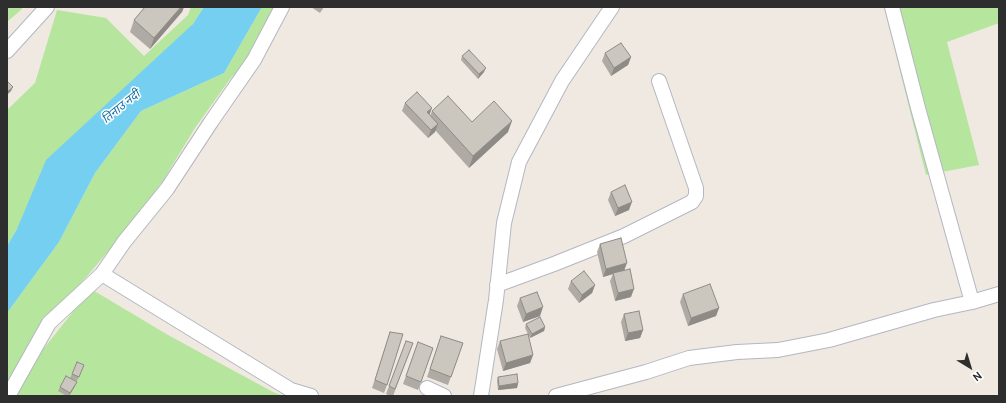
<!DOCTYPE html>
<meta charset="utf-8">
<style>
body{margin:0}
#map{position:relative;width:1006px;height:403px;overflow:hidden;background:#efe9e1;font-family:Cabin,sans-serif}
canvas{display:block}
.frame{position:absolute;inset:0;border:8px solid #2e2e2e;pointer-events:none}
.north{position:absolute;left:950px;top:347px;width:40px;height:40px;-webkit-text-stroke:3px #fff;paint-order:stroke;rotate:142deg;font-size:11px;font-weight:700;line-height:16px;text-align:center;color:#2e2e2e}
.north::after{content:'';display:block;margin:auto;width:14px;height:18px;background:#2e2e2e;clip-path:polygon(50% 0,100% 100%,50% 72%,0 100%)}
</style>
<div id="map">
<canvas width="1006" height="403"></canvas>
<div class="frame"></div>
<div class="north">N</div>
</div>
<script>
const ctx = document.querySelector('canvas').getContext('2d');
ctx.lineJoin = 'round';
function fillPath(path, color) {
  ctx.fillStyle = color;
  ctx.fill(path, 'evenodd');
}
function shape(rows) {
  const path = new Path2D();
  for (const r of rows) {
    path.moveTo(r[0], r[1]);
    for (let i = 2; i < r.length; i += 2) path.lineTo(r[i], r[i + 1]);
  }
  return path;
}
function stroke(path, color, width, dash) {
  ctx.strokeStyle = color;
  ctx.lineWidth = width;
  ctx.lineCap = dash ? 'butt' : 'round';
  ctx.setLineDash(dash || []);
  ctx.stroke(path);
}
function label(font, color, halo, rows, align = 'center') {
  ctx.font = font + ' Cabin,"Noto Sans Devanagari",sans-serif';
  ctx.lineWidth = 3;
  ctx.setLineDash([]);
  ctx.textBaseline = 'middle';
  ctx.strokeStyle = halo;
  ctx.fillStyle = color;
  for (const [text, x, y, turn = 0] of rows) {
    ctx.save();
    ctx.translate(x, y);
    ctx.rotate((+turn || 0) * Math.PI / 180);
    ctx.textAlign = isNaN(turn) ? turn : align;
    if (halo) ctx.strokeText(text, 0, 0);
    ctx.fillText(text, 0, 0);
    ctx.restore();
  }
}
const green = shape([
 [7,7,22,7,22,9,7,22],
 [191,7,204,7,193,24,17,229,7,246,7,110,35,83,57,10,106,18,144,56,188,15],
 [262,7,275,7,249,60,230,79,195,128,162,182,132,223,88,275,45,321,7,384,7,313,59,242,95,173,141,111,224,73],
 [884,7,999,7,999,23,947,42,979,165,926,175],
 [91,289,168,335,273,392,284,396,16,396,37,357]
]);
const water = shape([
 [204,7,262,7,224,73,141,111,95,173,59,242,7,313,7,246,17,229,46,160,193,24]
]);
const street = shape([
 [892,7,918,108,972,302],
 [7,51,47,7],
 [102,274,291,390,311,396],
 [497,285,554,264,624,236,692,202,696,196,696,188,659,81],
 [427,388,444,396],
 [8,396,49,323,102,274,124,242,167,189,211,122,254,60,282,7],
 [481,396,496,300,504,223,519,162,562,81,612,7],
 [556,396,646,372,689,358,737,352,778,350,829,340,934,310,972,302,999,294]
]);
const wall = shape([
 [145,7,184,7,182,12,150,49,130,32,134,20],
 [311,7,324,7,320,13],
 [605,53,631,57,628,65,611,76,602,61],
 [462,56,484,72,478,79,461,60],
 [405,103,429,115,430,116,432,111,472,122,508,132,469,168,435,130,435,132,428,138,402,111],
 [611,192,629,210,615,216,608,200],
 [600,244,625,270,631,297,615,301,610,281,613,274,603,277,597,252],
 [571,281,595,285,592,293,579,303,568,289],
 [683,294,719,308,716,316,688,326,680,302],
 [520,298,540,316,523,322,517,306],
 [624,314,643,330,640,338,625,341,621,322],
 [526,324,545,327,544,331,530,338,525,328],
 [390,332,387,385,384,393,372,388],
 [441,336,463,343,448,385,427,377],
 [406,341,413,343,393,396,390,396,386,394],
 [500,341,533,355,530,363,503,371,497,349],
 [418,342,433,348,418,390,403,384],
 [84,365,77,381,70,378,72,374],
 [498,377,518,383,517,388,498,390,497,381],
 [75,386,69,396,67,396,58,391,60,387]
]);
const shadedWall = shape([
 [181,7,184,7,182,12,150,49,154,38],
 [631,57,628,65,611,76,614,68],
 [486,68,484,72,478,79,479,74],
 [13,87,11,91,7,95,7,92],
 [432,108,429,116,427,112],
 [512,121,508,132,469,168,473,156],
 [438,124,435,132,428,138,431,130],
 [632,202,629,210,615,216,618,208],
 [627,263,624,271,613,273,613,274,603,277,606,269],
 [595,285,592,293,579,303,582,295],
 [634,289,631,297,615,301,618,293],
 [543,307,540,316,523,322,526,314],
 [719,308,716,316,688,326,691,318],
 [545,327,544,331,530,338,532,334],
 [643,330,640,338,625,341,628,333],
 [533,355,530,363,503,371,506,363],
 [77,382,75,386,69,396,70,393],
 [518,383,517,388,498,390,499,386]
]);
const building = shape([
 [145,7,181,7,154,38,134,20,145,7],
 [621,43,631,57,614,68,605,53,621,43],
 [469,50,486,68,479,74,462,56,469,50],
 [7,81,13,87,7,92,7,81],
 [417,92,432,108,427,112,438,124,431,130,405,103,417,92],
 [448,96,472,122,494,101,512,121,473,156,432,111,448,96],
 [625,185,632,202,618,208,611,192,625,185],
 [621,238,627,263,606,269,600,244,621,238],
 [630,269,634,289,618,293,613,273,630,269],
 [584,271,595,285,582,295,571,281,584,271],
 [710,284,719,308,691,318,683,294,710,284],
 [537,292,543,307,526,314,520,298,537,292],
 [639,311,643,330,628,333,624,314,639,311],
 [540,317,545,327,532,334,526,324,540,317],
 [390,332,403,334,387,385,375,380,390,332],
 [528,334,533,355,506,363,500,341,528,334],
 [441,336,463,343,451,377,430,369,441,336],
 [406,341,413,343,395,389,389,386,406,341],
 [418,342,433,348,421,382,406,376,418,342],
 [77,362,84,365,79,377,72,374,77,362],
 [517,374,518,383,499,386,498,377,517,374],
 [66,376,77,382,70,393,60,387,66,376]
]);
const waterNames = [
 ["तिनाउ नदी",121,107,-39]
];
fillPath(green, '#b6e59e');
fillPath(water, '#75cff0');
stroke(street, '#b4b7c1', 16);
stroke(street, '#fff', 14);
fillPath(wall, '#afaba4');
fillPath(shadedWall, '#8e8b86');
fillPath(building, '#cbc7bf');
stroke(building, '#8e8b86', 1);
label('italic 12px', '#0d6fa3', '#fff', waterNames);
</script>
